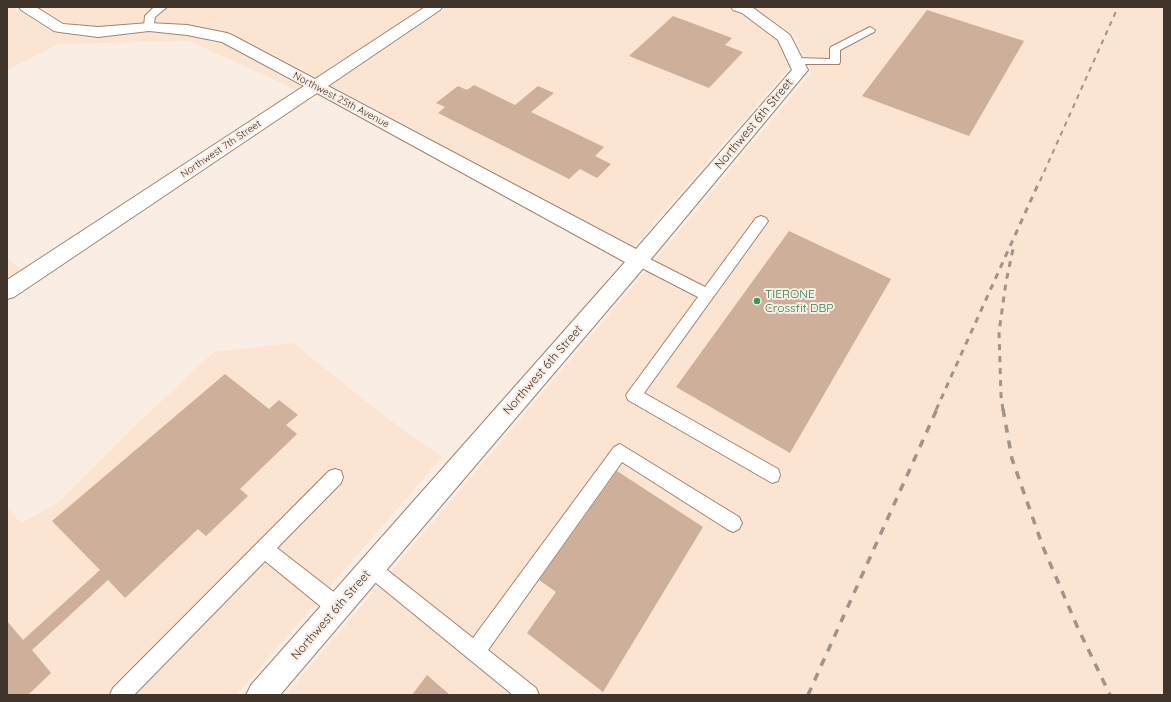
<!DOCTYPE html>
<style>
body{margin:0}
#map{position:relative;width:1171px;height:702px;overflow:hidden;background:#faede4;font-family:Quicksand,sans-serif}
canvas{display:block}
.frame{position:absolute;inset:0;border:8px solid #40342b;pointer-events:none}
</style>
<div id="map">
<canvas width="1171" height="702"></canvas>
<div class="frame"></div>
</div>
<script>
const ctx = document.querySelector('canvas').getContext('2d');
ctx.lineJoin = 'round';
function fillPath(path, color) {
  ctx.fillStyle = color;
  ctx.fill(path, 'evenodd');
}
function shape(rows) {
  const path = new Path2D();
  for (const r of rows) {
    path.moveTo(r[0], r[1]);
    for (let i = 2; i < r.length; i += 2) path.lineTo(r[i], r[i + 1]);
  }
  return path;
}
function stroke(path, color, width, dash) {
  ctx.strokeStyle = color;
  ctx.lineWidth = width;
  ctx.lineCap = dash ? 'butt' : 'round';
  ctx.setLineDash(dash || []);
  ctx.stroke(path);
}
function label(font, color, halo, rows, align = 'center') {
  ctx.font = font + ' Quicksand,sans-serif';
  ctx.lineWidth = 4;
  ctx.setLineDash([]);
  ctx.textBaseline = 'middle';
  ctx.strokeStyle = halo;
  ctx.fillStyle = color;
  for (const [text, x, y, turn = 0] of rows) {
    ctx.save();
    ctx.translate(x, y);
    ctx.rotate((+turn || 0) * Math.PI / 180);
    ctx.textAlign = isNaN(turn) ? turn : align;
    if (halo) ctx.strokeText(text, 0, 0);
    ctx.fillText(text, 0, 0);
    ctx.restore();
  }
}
const built = shape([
 [7,7,12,7,54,33,93,38,147,33,183,35,221,43,301,87,297,90,189,41,59,44,7,70],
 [40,7,423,7,316,77,232,33,192,25,152,22,100,27,66,23],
 [447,7,722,7,741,14,776,39,789,68,634,246,330,85],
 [752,7,1164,7,1164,695,286,695,657,258,810,74,811,70,797,41,799,40,795,37,793,33,789,32],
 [7,258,22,270,7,280],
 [293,343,387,418,442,457,236,695,7,695,7,508,21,523,58,503,140,421,214,352]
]);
const building = shape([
 [927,10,1024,41,969,136,862,96],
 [673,16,732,38,725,45,743,52,709,88,629,56],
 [474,85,515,105,538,86,554,93,531,112,604,147,595,156,611,164,597,178,580,169,569,179,438,113,445,107,436,103,458,86,467,90],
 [789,231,891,279,790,453,676,387],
 [225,374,269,409,279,400,298,415,286,425,297,434,240,489,248,496,206,536,198,529,125,598,108,580,32,650,51,673,28,695,7,695,7,621,23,640,100,570,52,521],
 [617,471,703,527,603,692,527,633,556,592,539,580],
 [427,675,450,695,412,695]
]);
const lane = shape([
 [154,7,167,7,155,17,153,29,145,29,144,27,145,16,154,7],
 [870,27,875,30,874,32,840,50,840,62,839,64,796,64,791,61,796,58,830,59,830,49,831,47,870,27],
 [761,216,766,218,768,221,766,224,644,393,778,469,780,475,778,481,772,483,628,400,626,395,698,297,634,264,632,260,634,256,639,255,644,256,705,287,756,218,761,216],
 [620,444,739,517,742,523,739,529,733,532,727,529,622,462,488,650,536,688,539,695,513,695,365,574,362,568,365,562,371,559,377,562,473,638,614,447,620,444],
 [335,469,341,471,343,477,341,483,277,548,344,600,346,607,344,614,337,616,330,614,265,561,134,695,110,695,113,688,329,471,335,469]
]);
const street = shape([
 [19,7,36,7,63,24,98,27,149,23,187,25,227,33,232,35,315,79,425,7,442,7,440,10,328,86,636,249,792,70,778,40,742,13,733,10,731,7,752,7,790,35,808,70,646,265,280,695,246,695,251,685,625,262,317,93,14,297,7,299,7,280,304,86,222,42,187,35,149,31,98,37,59,32,54,31,21,10,19,7]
]);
const railFar2 = shape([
 [1040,181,1118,7]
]);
const railFar1 = shape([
 [936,410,1040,180],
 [1003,410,1001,396,999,332,1006,282,1013,249]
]);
const rail = shape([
 [1003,409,1012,459,1043,547,1077,626,1110,695],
 [808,695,937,409]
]);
const markers = [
 [757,301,4,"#2e9e5b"]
];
const farStreetnames = [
 ["Northwest 25th Avenue",341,100,28],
 ["Northwest 7th Street",221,149,-34]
];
const streetNames = [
 ["Northwest 6th Street",754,124,-50],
 ["Northwest 6th Street",543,370,-49],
 ["Northwest 6th Street",331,615,-49]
];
const leisureNames = [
 ["TIERONE",765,294],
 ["Crossfit DBP",765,308]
];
fillPath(built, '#fce4d3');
fillPath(building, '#ceaf99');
stroke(lane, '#a0836d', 2);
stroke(street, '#a0836d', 2);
fillPath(lane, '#fff');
fillPath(street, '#fff');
stroke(railFar2, '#a0938a', 2, [5, 5]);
stroke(railFar1, '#a0938a', 3, [6, 6]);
stroke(rail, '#a0938a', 3.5, [8, 8]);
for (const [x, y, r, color] of markers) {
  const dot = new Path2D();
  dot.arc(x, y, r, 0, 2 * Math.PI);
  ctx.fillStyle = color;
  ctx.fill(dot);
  stroke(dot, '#faede4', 1.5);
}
label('10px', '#40342b', '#faede4', farStreetnames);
label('12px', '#40342b', '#faede4', streetNames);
label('12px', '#27864d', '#faede4', leisureNames, 'left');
</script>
